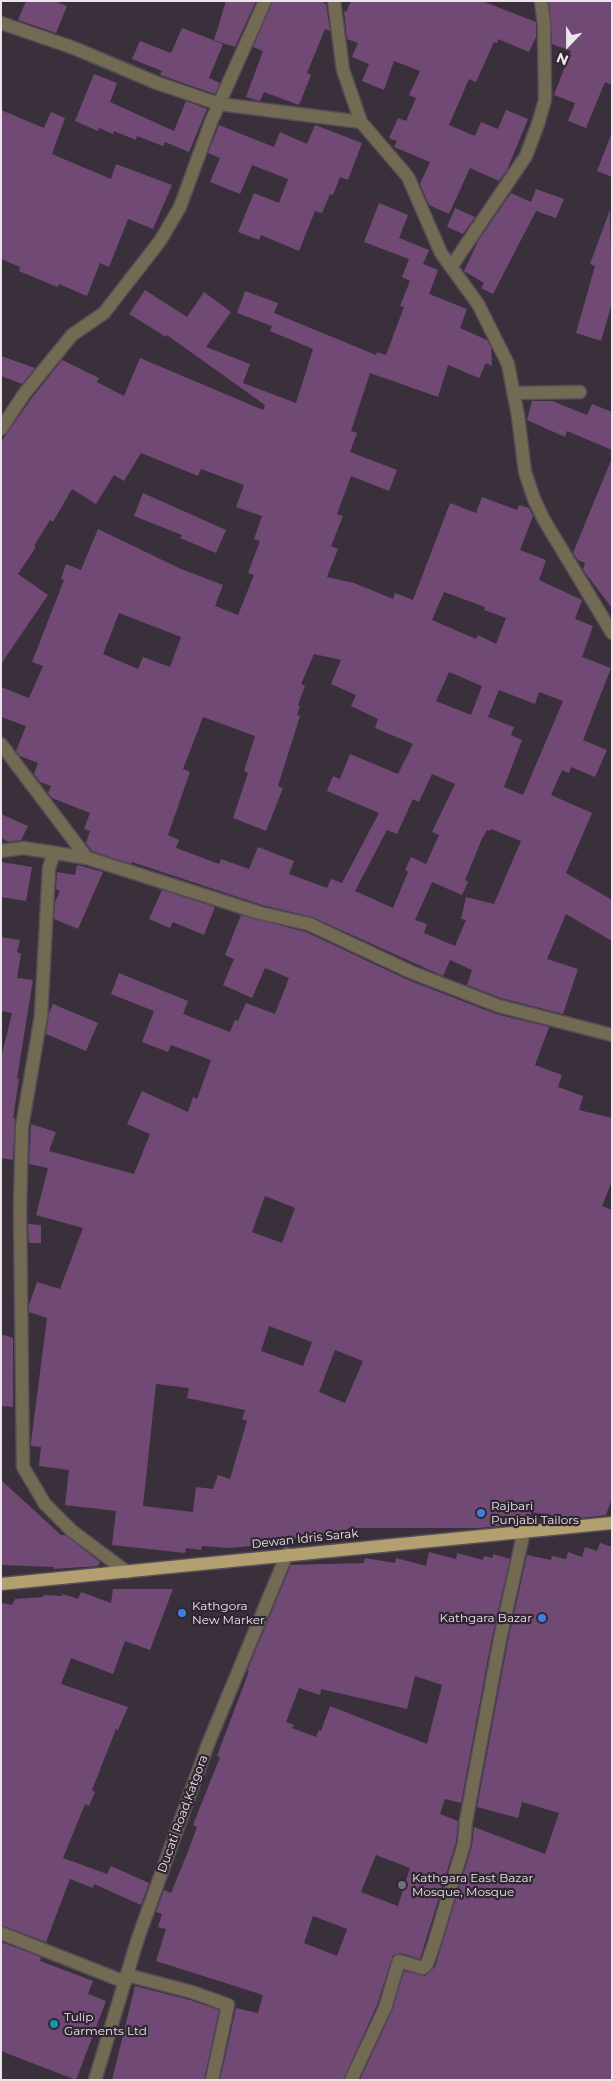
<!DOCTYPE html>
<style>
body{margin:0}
#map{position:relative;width:613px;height:2081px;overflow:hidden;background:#3a303b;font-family:Montserrat,sans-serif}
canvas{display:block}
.frame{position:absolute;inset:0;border:2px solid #ebe4eb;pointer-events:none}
.north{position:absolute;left:543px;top:20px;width:50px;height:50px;-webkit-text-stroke:4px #302631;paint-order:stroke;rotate:202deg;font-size:14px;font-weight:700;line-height:20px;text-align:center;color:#ebe4eb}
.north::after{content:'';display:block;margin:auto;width:18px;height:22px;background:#ebe4eb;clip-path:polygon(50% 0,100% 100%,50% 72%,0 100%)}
</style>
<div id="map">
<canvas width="613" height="2081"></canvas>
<div class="frame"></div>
<div class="north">N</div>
</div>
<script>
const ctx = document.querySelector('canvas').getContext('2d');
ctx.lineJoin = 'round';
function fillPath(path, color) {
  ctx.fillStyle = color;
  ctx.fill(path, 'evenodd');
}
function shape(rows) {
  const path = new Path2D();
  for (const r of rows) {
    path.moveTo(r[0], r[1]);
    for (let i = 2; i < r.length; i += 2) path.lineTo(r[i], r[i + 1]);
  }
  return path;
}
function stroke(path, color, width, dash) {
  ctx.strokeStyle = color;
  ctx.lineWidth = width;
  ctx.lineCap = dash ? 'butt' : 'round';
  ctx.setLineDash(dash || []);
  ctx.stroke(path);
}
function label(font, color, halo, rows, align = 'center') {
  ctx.font = font + ' Montserrat,sans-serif';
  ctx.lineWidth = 4.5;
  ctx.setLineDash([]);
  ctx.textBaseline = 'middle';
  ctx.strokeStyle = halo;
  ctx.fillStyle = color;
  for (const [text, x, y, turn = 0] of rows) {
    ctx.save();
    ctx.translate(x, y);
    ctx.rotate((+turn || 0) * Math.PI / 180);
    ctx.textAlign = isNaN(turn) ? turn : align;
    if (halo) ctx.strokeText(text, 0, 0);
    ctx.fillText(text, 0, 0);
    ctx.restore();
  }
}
const building = shape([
 [26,1,55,1,67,6,56,33,18,20],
 [226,1,256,1,235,47,214,40],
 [273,1,321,1,326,4,330,31,325,29,307,73,311,75,299,105,264,92,260,101,246,97,263,51,253,47],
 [351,1,482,1,536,22,536,37,529,52,498,39,497,43,494,42,476,82,469,79,449,125,475,136,481,122,498,129,506,110,528,119,507,170,499,181,470,168,449,214,429,205,420,184,430,162,394,147,397,141,389,138,398,118,406,121,416,98,409,95,420,71,394,61,384,90,362,81,369,64,352,57,358,43,347,39,344,11,346,12],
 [549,1,612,1,612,85,605,82,586,128,568,121,575,103,554,95,571,51,552,44],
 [182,28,223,44,209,78,220,83,215,94,160,75,162,71,132,59,140,41,171,53],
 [94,74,117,83,110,102,174,131,186,101,207,109,189,152,165,142,163,146,137,136,136,140,114,131,113,134,99,128,98,131,75,121],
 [1,110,44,128,51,112,65,118,52,154,66,160,111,179,116,164,172,185,153,229,128,219,109,267,100,263,87,296,59,284,57,287,19,271,20,267,1,259],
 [219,125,274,147,280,132,307,144,315,125,362,143,348,180,340,177,333,195,330,194,322,213,315,211,299,251,261,235,259,240,238,232,254,193,279,203,288,179,252,165,240,194,210,182,220,158,208,153],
 [611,135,612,135,612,177,597,171],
 [536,189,564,199,556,218,536,211,493,294,481,288,484,283,464,271,478,241,511,193,531,202],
 [379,203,408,215,399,238,429,250,423,264,438,270,429,294,467,309,460,328,487,340,491,347,492,366,486,363,479,378,448,365,438,397,370,373,351,431,357,433,350,452,397,470,389,491,351,476,337,514,343,516,331,546,338,549,327,577,354,583,393,599,395,593,413,600,450,503,476,513,482,497,517,510,519,505,529,508,533,516,520,550,546,560,539,580,582,600,575,619,593,626,582,657,611,668,583,740,607,750,595,777,571,767,569,773,562,770,551,795,592,813,566,873,612,900,612,941,566,914,547,959,578,969,563,1014,501,998,467,985,472,970,450,960,443,976,312,917,262,905,132,862,131,864,92,851,86,843,90,831,84,829,90,813,52,798,48,793,51,786,40,782,34,774,38,763,20,756,16,751,26,726,1,717,1,687,29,698,43,666,32,662,64,580,61,579,66,564,81,570,98,529,181,569,223,585,215,606,238,615,254,575,248,573,260,541,254,539,262,516,236,507,244,485,201,469,198,476,141,453,124,481,114,475,96,504,72,489,53,522,50,520,34,546,36,547,18,574,48,595,1,664,1,442,31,399,62,360,99,378,97,382,124,396,140,358,263,410,265,405,167,335,166,337,129,314,145,290,187,317,204,292,231,312,206,347,250,364,243,383,296,403,313,349,270,331,272,326,237,313,245,291,278,303,274,313,376,355,377,352,386,355,404,307,400,306,410,281,402,277,409,259,364,242],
 [444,592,485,607,484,610,506,618,496,644,478,635,476,639,432,620],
 [119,613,181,637,170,667,143,657,138,669,103,654],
 [314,654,341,660,331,684,356,695,351,706,378,719,375,728,413,744,398,774,350,754,340,779,333,776,327,791,379,813,342,883,331,879,327,888,289,874,294,861,258,847,249,869,221,859,219,864,176,848,179,840,168,835,190,772,183,769,203,717,255,736,244,771,248,773,233,818,266,831,283,788,278,786,300,716,297,715,300,706,298,705,305,686,301,684],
 [449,672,482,686,471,715,436,701],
 [499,690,535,704,539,692,563,701,523,795,504,787,522,740,511,735,514,727,488,717],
 [432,774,455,784,432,832,439,835,426,864,411,857,405,870,408,872,393,908,355,891,387,830,397,834,413,799,419,802],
 [491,829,521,841,494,904,466,897,461,919,466,920,455,946,424,933,427,924,415,920,432,882,462,895,468,882,465,880,481,841,487,830,490,831],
 [455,208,475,217,463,234,447,227],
 [610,210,612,303,601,341,576,333,595,266,590,264],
 [1,356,35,368,22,384,1,376],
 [532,401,552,401,587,415,592,404,612,412,612,450,567,431,565,437,527,420],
 [612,458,612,608,583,570,585,563,578,560,573,553],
 [143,493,226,530,216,553,180,538,182,535,134,516],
 [1,814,28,826,21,840,9,842,1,838],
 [1,862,32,867,26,901,1,897],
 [77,865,103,872,78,929,54,919,55,902,60,891,56,889,57,872,75,875],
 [162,890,215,907,204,935,173,922,170,928,149,919],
 [241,915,306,932,408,980,496,1014,549,1027,535,1065,562,1075,558,1087,583,1096,579,1110,612,1118,612,1181,602,1206,612,1210,612,1498,606,1515,581,1518,575,1516,574,1519,531,1512,531,1523,479,1528,348,1528,347,1535,282,1539,282,1543,230,1548,202,1546,201,1550,186,1548,185,1553,112,1545,116,1511,65,1505,69,1470,39,1466,41,1447,31,1446,31,1442,47,1318,29,1312,29,1305,37,1282,60,1289,83,1228,36,1215,48,1168,29,1164,31,1124,56,1132,49,1151,134,1174,150,1134,127,1124,142,1091,188,1112,193,1097,197,1099,211,1060,171,1045,168,1052,142,1042,154,1011,111,994,119,973,188,1001,183,1014,230,1032,235,1020,238,1021,246,1003,275,1014,289,978,265,968,252,998,223,985,234,959,225,955],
 [265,1196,295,1208,282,1243,252,1232],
 [269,1326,312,1342,303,1366,261,1351],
 [335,1350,363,1361,345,1403,319,1392],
 [156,1384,189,1388,187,1398,245,1410,242,1419,247,1421,230,1479,218,1475,213,1489,196,1487,193,1512,143,1506],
 [1,937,20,940,17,952,21,954,17,978,33,980,17,1078,19,1079,13,1118,15,1118,13,1160,1,1158,1,1058,12,1013,1,1011],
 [53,1004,98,1023,86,1051,46,1034,49,1013],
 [28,1224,41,1225,41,1243,29,1243],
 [1,1334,13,1338,13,1407,1,1406],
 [1,1480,61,1535,65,1535,100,1562,98,1566,53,1569,54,1567,1,1565],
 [600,1543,612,1547,612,2080,360,2080,392,2011,404,1971,425,1976,435,1967,472,1846,474,1827,545,1854,559,1813,522,1802,518,1818,477,1807,508,1641,527,1555,551,1560,552,1556,566,1559,568,1552,582,1557,585,1547,597,1551],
 [429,1552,456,1559,457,1553,483,1560,484,1556,493,1558,493,1554,510,1559,492,1637,461,1803,445,1799,440,1814,458,1821,456,1842,420,1959,401,1953,393,1955,377,2005,343,2080,220,2080,236,2008,258,2013,263,1995,156,1961,166,1929,158,1927,162,1914,156,1912,164,1890,171,1893,187,1854,197,1827,193,1825,220,1757,217,1756,249,1671,247,1671,291,1565,364,1563,365,1558,395,1563,396,1558,426,1566],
 [415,1676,442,1685,427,1744,330,1706,321,1731,319,1730,316,1737,292,1728,294,1725,286,1722,299,1688,320,1695,321,1689,407,1709],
 [376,1855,410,1868,398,1906,361,1892],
 [313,1916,347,1929,337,1956,304,1943],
 [113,1589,173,1589,150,1650,125,1641,113,1674,71,1658,61,1684,128,1707,118,1730,116,1729,92,1790,95,1792,89,1806,85,1804,63,1858,107,1874,111,1866,149,1883,141,1905,94,1884,93,1888,70,1879,46,1942,1,1925,1,1603,12,1605,15,1599,43,1597,43,1595,62,1596,63,1594,78,1599,81,1592,111,1603],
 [1,1942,41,1957,40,1961,93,1981,88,1994,106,2001,76,2080,1,2051],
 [135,1986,190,2000,219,2010,204,2080,112,2080]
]);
const minor = shape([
 [334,1,343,70,361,122,408,177,441,253,478,304,508,364,518,416,525,472,534,499,544,520,612,633],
 [1,23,74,48,157,83,219,104,361,122],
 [451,267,526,156,538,124,545,100,544,24,541,1],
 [514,393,580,392],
 [1,429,24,394,72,335,104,313,160,241,180,207,211,122,265,1],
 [1,744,87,858],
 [1,851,24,848,87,858,260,913,309,924,411,972,499,1006,612,1035],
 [54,853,49,868,41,1016,22,1127,20,1209,23,1467,45,1504,72,1531,127,1572],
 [1,1933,125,1982],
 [127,1975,192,1992,228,2005,212,2080],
 [95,2080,138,1938,208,1744,287,1554],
 [351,2080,385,2008,399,1961,423,1968,427,1964,434,1944,464,1844,466,1821,500,1639,524,1531]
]);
const major = shape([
 [1,1584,612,1523]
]);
const markers = [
 [481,1513,5,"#3f7fe0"],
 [182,1613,5,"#3f7fe0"],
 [542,1618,5,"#3f7fe0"],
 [402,1885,5,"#6b7280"],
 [54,2024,5,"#0f9aa8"]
];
const poiNames = [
 ["Rajbari",491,1506],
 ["Punjabi Tailors",491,1520],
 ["Kathgora",192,1606],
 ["New Marker",192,1620],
 ["Kathgara Bazar",532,1618,"right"],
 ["Kathgara East Bazar",412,1878],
 ["Mosque, Mosque",412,1892],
 ["Tulip",64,2017],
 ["Garments Ltd",64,2031]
];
const streetNames = [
 ["Dewan Idris Sarak",305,1539,-6],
 ["Ducati Road,Katgora",183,1814,-70]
];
fillPath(building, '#704a74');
stroke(minor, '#564d57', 15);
stroke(major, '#564d57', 15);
stroke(minor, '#736a54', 12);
stroke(major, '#b2a070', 12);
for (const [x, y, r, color] of markers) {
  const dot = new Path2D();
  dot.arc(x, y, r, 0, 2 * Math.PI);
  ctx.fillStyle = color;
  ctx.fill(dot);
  stroke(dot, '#302631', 2);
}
label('12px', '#ebe4eb', '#302631', poiNames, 'left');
label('12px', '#ebe4eb', '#302631', streetNames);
</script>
